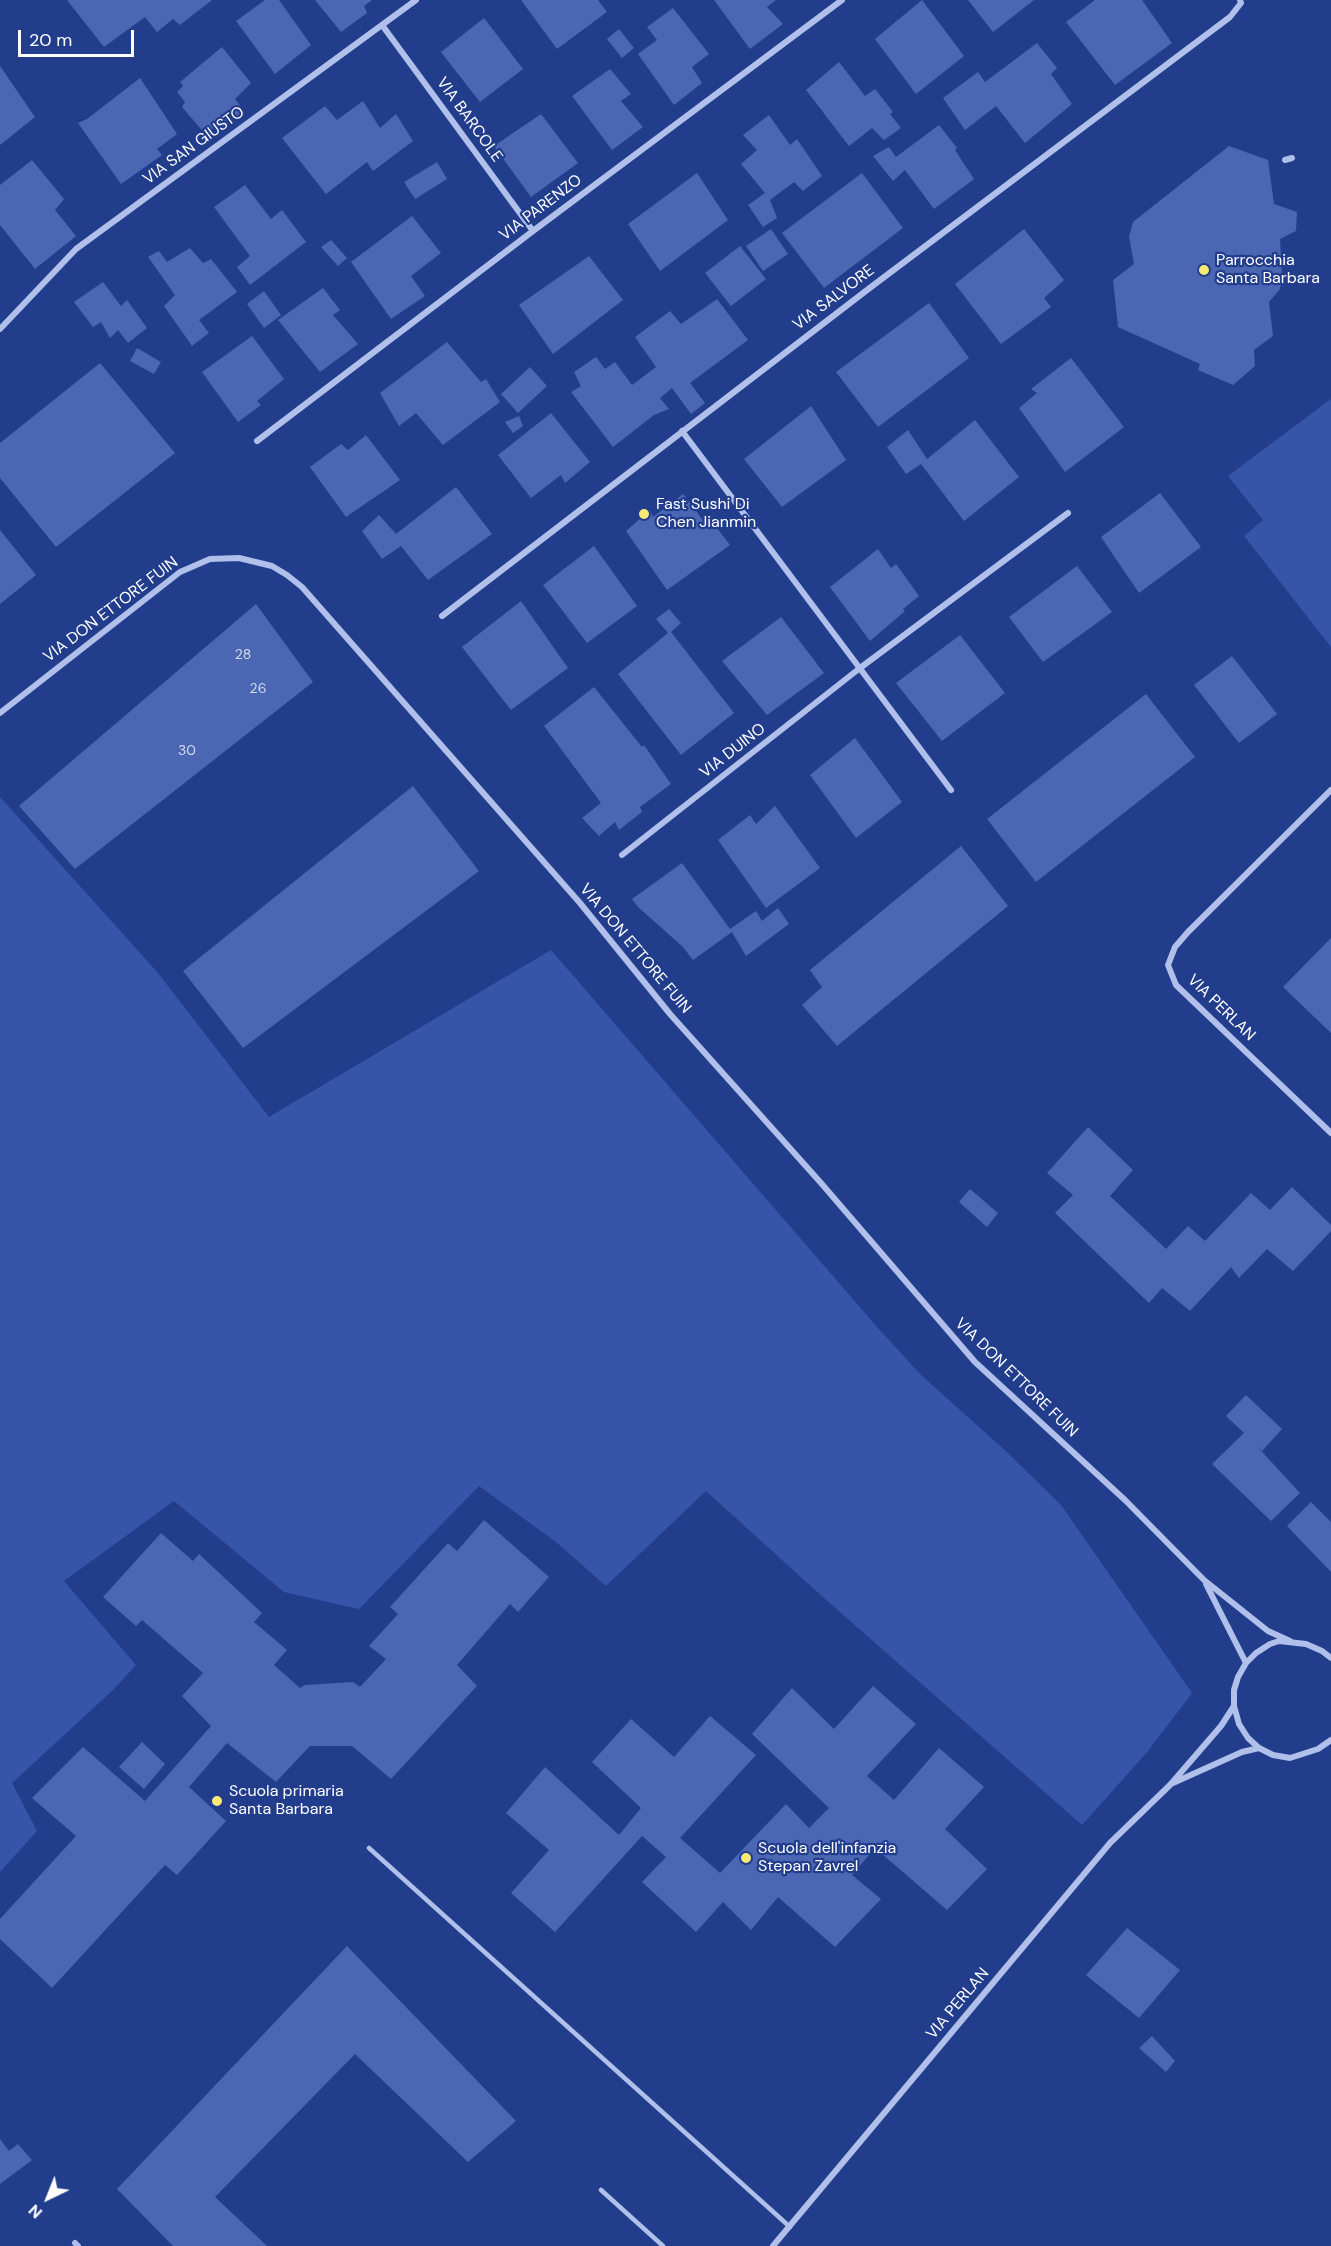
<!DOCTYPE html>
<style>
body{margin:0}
#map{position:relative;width:1331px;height:2246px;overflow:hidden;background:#223d8c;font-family:"DM Sans",sans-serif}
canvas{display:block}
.north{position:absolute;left:18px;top:2168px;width:60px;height:60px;-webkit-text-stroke:4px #223d8c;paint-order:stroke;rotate:223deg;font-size:16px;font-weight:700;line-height:24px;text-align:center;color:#fff}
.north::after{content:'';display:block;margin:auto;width:21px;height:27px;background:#fff;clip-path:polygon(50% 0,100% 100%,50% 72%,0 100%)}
.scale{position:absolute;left:18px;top:30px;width:116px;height:27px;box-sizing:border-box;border:3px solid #fff;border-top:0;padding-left:8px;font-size:18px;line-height:21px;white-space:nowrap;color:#fff;-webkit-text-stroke:4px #223d8c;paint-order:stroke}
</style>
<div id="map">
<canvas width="1331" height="2246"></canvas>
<div class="north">N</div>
<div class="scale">20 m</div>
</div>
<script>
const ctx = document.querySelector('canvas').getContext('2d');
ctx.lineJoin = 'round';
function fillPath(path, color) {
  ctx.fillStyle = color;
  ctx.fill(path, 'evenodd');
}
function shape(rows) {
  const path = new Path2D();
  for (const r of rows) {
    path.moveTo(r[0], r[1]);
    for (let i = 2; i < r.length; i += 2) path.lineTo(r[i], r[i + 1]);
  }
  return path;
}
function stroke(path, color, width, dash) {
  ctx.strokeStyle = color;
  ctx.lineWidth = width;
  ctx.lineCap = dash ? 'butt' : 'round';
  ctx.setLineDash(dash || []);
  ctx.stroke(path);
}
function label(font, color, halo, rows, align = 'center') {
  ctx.font = font + ' "DM Sans",sans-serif';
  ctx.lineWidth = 4.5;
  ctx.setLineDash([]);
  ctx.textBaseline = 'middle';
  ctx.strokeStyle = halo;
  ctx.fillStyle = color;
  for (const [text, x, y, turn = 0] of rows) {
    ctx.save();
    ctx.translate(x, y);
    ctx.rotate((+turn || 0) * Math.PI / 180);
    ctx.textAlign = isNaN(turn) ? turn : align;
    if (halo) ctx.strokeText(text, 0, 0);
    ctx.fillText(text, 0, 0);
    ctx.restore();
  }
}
const green = shape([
 [1331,399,1331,647,1244,536,1263,520,1228,476],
 [0,797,158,973,269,1117,551,950,877,1327,921,1375,1008,1453,1061,1505,1192,1693,1148,1751,1082,1825,824,1598,706,1491,606,1586,556,1542,479,1486,359,1609,284,1592,174,1501,64,1581,136,1665,114,1689,12,1783,37,1831,0,1872]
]);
const building = shape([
 [67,0,212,0,180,25,173,19,157,32,145,17,104,47],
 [265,0,279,0,311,45,275,74,236,21],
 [315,0,372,0,364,6,367,13,341,32],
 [521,0,598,0,607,12,557,49],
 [714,0,776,0,767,7,783,24,750,49],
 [922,0,964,56,916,94,875,39],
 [968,0,1034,0,993,32],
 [1095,0,1142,0,1172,43,1115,85,1066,22],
 [673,8,709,54,692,67,702,83,674,105,638,54,657,40,647,27],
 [484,18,523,69,480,102,441,52],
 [619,29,634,48,622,58,607,39],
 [1037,43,1057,68,1051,74,1072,104,1025,143,996,106,965,130,943,98,978,72,985,82],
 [222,47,251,83,235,99,244,111,219,131,215,127,206,135,182,107,185,102,177,92,183,86,180,82],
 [839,62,865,96,875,89,893,112,890,114,901,128,884,140,872,128,849,146,806,90],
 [0,66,35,117,0,145],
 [610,69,631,94,621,101,643,127,612,150,572,96],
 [140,78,177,134,157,149,162,155,121,184,78,123,87,119],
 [363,101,380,128,396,114,413,141,373,171,367,162,326,194,282,138,325,106,337,120],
 [541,114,578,163,531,197,494,146],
 [769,115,790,145,797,139,822,176,803,191,794,182,770,200,777,218,763,227,748,205,765,193,741,164,757,150,743,135],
 [939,125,957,148,955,150,974,179,934,209,905,170,893,181,873,156,889,147,896,157],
 [1229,146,1268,160,1274,204,1297,212,1296,231,1280,239,1282,276,1280,289,1269,302,1273,336,1254,350,1255,366,1233,385,1198,370,1200,364,1118,327,1113,280,1134,264,1129,237,1133,222],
 [32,160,64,199,55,210,76,236,35,269,0,225,0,185],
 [437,162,447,179,415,199,404,182],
 [697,173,728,220,660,271,628,224],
 [862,173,903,228,824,288,782,233],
 [245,185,271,219,282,210,306,242,250,285,237,267,250,256,214,207],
 [412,216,441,253,411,276,425,296,391,319,351,262],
 [771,229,788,254,763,271,746,246],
 [1024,229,1064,280,1044,298,1051,307,1001,344,955,284],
 [331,240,347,258,338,266,321,247],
 [740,246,766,279,731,306,705,273],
 [190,248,203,263,211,259,237,292,199,320,209,333,192,346,164,306,175,295,148,257,159,251,167,262],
 [589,256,623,300,553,354,519,305],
 [103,282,121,306,127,300,147,328,128,343,118,330,110,338,101,322,93,327,74,302],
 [323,288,340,310,333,315,358,344,320,372,278,320],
 [264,291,281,315,264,328,247,304],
 [717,299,748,340,690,383,705,403,691,414,672,388,660,398,669,409,654,415,613,447,571,392,581,386,574,372,596,357,605,369,615,362,632,385,656,367,635,337,670,311,681,324],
 [929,303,969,358,878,427,836,372],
 [252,336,284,379,257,401,261,405,238,422,202,372],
 [447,342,481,382,486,379,500,402,443,445,416,413,399,426,380,393],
 [137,348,161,362,154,374,130,361],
 [1071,358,1124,427,1065,472,1019,408,1037,393,1031,389],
 [100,363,175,453,56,547,0,478,0,443],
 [530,367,547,386,518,413,501,394],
 [811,406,846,460,782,507,744,459],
 [551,413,590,462,565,483,561,475,531,498,498,455],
 [519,416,523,426,513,433,505,422],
 [975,420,1019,477,964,521,921,464,906,474,887,447,908,430,927,459],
 [366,435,400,480,346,517,310,467,341,444,348,450],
 [456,487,492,534,428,580,401,546,382,559,362,531,379,515,396,534],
 [1160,493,1201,547,1139,593,1101,537],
 [683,494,708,527,712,522,730,545,667,590,626,531,650,510,653,517],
 [0,530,36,575,0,604],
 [594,546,637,606,587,643,543,585],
 [878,549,891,568,896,564,919,596,903,609,905,611,870,641,830,587],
 [1077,566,1112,612,1043,662,1009,617],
 [521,601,568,668,511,710,462,647],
 [256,604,313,682,75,869,19,806],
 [669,609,681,623,671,632,734,713,681,755,618,674,668,633,656,619],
 [781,617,824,673,767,715,722,661],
 [960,635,1005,693,942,741,896,683],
 [1232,656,1277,714,1239,743,1194,685],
 [594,687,642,747,644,745,671,784,640,807,642,812,619,830,615,822,599,836,582,818,601,803,544,726],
 [1146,694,1195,757,1036,882,987,819],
 [855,738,902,802,856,838,810,775],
 [413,786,479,871,243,1048,183,971],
 [775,806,820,868,766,908,718,840,750,815,756,824],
 [961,846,1008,906,837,1046,802,1005,822,987,810,970],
 [682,863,730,929,756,911,762,921,778,908,789,924,746,956,732,932,693,960,683,947,638,907,632,899],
 [1331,938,1331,1033,1283,987],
 [1088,1127,1133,1170,1110,1196,1166,1249,1188,1226,1205,1241,1251,1193,1270,1210,1292,1187,1331,1225,1331,1231,1293,1271,1267,1249,1239,1278,1231,1267,1190,1311,1162,1288,1149,1303,1055,1213,1073,1195,1047,1173],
 [970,1189,998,1213,987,1227,959,1202],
 [1246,1395,1282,1429,1262,1451,1254,1443,1300,1493,1271,1521,1212,1464,1244,1433,1226,1416],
 [1311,1502,1331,1522,1331,1572,1287,1526],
 [484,1520,549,1577,518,1612,510,1604,457,1665,477,1686,391,1779,352,1746,310,1746,276,1782,227,1743,189,1787,226,1821,177,1875,165,1865,52,1988,0,1939,0,1919,76,1836,32,1798,83,1747,145,1801,211,1726,182,1696,203,1673,142,1620,136,1626,103,1597,161,1533,193,1561,199,1554,262,1613,254,1622,287,1650,274,1665,300,1688,305,1685,353,1682,360,1687,386,1659,369,1646,398,1614,390,1607,448,1543,457,1551],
 [873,1686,916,1724,867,1776,894,1800,939,1748,984,1787,945,1829,987,1869,947,1910,875,1848,852,1875,881,1899,835,1947,778,1897,751,1930,723,1902,696,1932,642,1882,666,1857,642,1836,555,1932,511,1893,549,1850,506,1813,545,1767,619,1835,641,1808,592,1762,631,1719,674,1757,710,1716,756,1755,680,1838,720,1873,786,1804,809,1828,829,1808,752,1734,792,1688,834,1729],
 [142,1742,165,1764,144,1789,119,1767],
 [1127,1928,1180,1970,1139,2018,1086,1975],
 [347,1946,516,2121,468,2162,355,2054,215,2197,267,2246,173,2246,117,2189],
 [1152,2036,1175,2061,1166,2072,1139,2048],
 [0,2139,9,2151,18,2144,32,2160,0,2184]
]);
const lane = shape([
 [369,1848,790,2227],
 [601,2190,663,2246]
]);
const street = shape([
 [382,25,533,231],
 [1285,160,1292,158],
 [0,329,76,249,416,0],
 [682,431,951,790],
 [257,441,533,231,842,0],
 [442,616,871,287,1230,17,1241,3,1240,0],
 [0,713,180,572,210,559,239,558,272,566,287,575,302,587,580,903,670,1014,821,1183,975,1362,1125,1500,1204,1580,1268,1631,1290,1641],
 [1331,790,1188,932,1175,947,1168,965,1176,985,1331,1133],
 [622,855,860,668,1068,513],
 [1206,1584,1246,1663],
 [1331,1658,1322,1651,1306,1644,1279,1641,1270,1644,1256,1653,1246,1663,1238,1677,1234,1690,1234,1706,1239,1724,1248,1738,1259,1748,1273,1755,1290,1758,1318,1749,1331,1740],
 [1173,1783,1242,1752,1259,1748],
 [75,2243,78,2246],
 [773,2246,1110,1843,1170,1785,1221,1726,1234,1706]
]);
const markers = [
 [1204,270,6,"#f7e973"],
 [644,514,6,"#f7e973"],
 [217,1801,6,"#f7e973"],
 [746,1858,6,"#f7e973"]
];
const numberNames = [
 ["28",243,655],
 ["26",258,689],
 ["30",187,751]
];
const streetNames = [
 ["VIA BARCOLE",469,120,54],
 ["VIA SAN GIUSTO",194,146,-36],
 ["VIA PARENZO",541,208,-37],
 ["VIA SALVORE",834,298,-37],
 ["VIA DON ETTORE FUIN",111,610,-37],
 ["VIA DUINO",733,751,-38],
 ["VIA DON ETTORE FUIN",635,949,50],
 ["VIA PERLAN",1221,1008,44],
 ["VIA DON ETTORE FUIN",1016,1378,44],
 ["VIA PERLAN",958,2004,-50]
];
const poiNames = [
 ["Parrocchia",1216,261],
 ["Santa Barbara",1216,279],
 ["Fast Sushi Di",656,505],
 ["Chen Jianmin",656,523],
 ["Scuola primaria",229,1792],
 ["Santa Barbara",229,1810],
 ["Scuola dell'infanzia",758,1849],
 ["Stepan Zavrel",758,1867]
];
fillPath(green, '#3655a9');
fillPath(building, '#4b67b3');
stroke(lane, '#b0c0eb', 4.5);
stroke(street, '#b0c0eb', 6);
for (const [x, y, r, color] of markers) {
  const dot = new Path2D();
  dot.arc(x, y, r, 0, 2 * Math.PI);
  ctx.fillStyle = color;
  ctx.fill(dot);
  stroke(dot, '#223d8c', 2);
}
label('14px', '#d2d9ec', null, numberNames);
label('16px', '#fff', '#223d8c', streetNames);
label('16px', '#fff', '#223d8c', poiNames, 'left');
</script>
